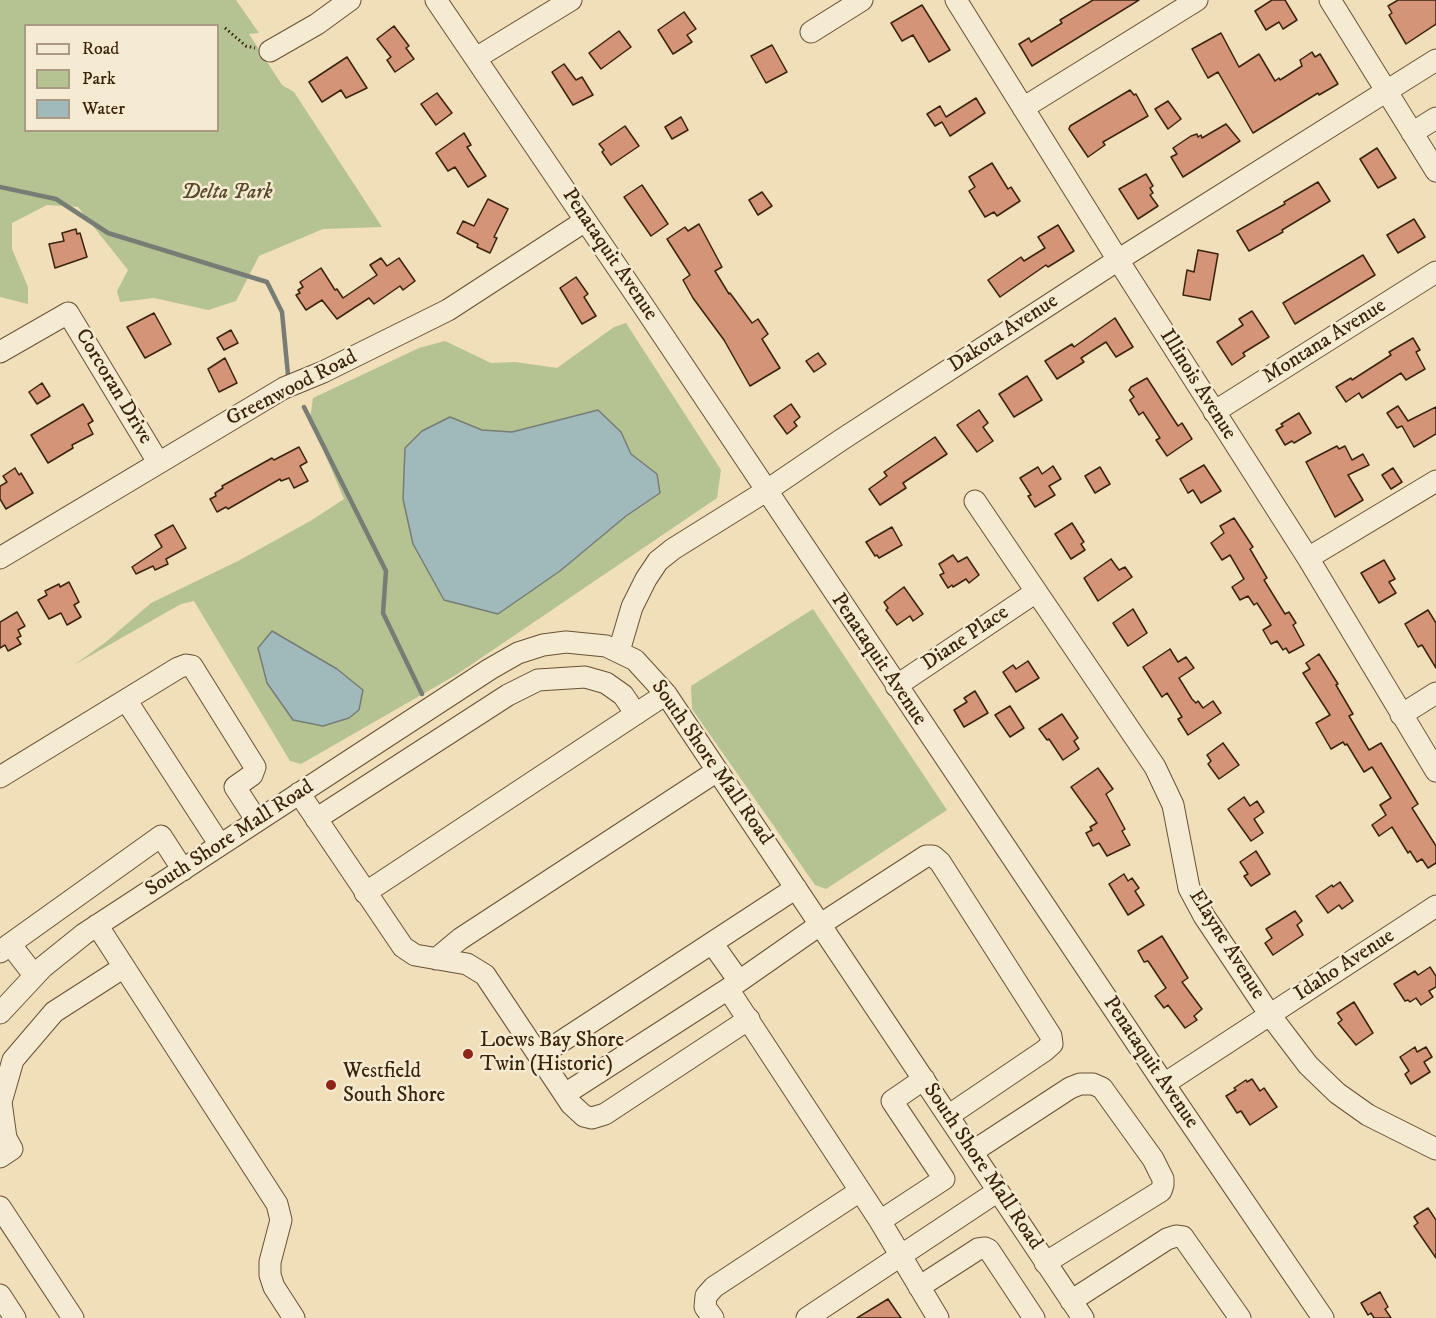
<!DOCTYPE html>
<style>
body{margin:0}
#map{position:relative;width:1436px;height:1318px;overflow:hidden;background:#f0dfb9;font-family:"IM FELL DW Pica",serif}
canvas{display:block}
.legend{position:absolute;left:24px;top:24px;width:195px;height:108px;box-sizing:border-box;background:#f5ead2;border:2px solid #aa9a83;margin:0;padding:8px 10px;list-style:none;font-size:18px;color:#3a220c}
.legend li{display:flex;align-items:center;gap:12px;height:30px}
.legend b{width:30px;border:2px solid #aa9a83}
</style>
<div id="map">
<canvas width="1436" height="1318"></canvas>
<ul class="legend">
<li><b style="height:8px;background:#f5ead2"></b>Road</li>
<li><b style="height:16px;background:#b5c393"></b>Park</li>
<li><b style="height:16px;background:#a0b9bb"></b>Water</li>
</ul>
</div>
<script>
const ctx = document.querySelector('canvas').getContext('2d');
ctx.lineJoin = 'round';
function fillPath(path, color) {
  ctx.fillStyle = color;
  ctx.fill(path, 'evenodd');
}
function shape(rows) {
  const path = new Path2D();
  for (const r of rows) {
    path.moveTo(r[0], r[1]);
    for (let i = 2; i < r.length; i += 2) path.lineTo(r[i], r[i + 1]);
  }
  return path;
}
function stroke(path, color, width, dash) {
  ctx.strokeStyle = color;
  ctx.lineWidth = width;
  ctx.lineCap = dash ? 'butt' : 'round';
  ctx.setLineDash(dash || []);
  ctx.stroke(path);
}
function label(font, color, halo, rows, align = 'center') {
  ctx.font = font + ' "IM FELL DW Pica",serif';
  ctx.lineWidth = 5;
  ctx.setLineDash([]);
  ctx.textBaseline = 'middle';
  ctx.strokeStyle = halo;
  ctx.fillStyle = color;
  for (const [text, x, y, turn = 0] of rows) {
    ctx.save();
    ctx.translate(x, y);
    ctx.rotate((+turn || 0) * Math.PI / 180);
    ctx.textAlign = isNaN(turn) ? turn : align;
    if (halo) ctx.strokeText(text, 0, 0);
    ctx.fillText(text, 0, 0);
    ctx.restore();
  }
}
const green = shape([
 [0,0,236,0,259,33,249,34,282,85,294,92,382,227,323,229,259,256,236,301,208,310,154,298,120,302,117,291,128,270,78,207,47,205,12,223,12,249,28,287,28,304,0,297],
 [26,26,218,26,218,130,26,130],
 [626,323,721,470,717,498,456,675,301,764,290,761,194,601,181,604,74,665,106,642,151,603,238,561,312,520,344,499,310,419,313,398,419,348,445,341,491,363,515,362,557,368,614,327],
 [813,609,947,810,826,889,815,885,692,709,691,686]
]);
const water = shape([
 [598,410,621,432,631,454,657,474,660,493,626,516,560,571,498,614,444,600,413,544,403,499,405,448,422,431,450,417,482,430,512,432,598,410],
 [272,631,337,669,363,690,359,710,349,718,323,726,293,720,267,683,258,648,272,631]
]);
const stream = shape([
 [0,187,56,199,108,233,267,282,282,312,288,375],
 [304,407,386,571,383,613,422,694]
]);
const building = shape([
 [1093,0,1139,0,1032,66,1019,44,1029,38,1031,42,1062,23,1060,20,1093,0],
 [1272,0,1285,0,1297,20,1283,29,1279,22,1266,30,1255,11,1272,0],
 [1398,0,1436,0,1436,24,1406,44,1389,15,1392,13,1388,6,1398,0],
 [922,5,950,50,929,62,913,35,902,41,891,23,922,5],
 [684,12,696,29,687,35,692,42,673,54,658,30,684,12],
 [394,26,409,46,406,48,414,59,395,72,387,60,391,57,377,39,394,26],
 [619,31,631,47,601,69,589,53,619,31],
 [1221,33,1239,67,1259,54,1275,81,1279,78,1280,80,1302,66,1300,60,1312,52,1315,57,1320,54,1338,84,1319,95,1318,93,1253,133,1218,72,1208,78,1192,49,1221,33],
 [772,45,787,72,766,83,751,56,772,45],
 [347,57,367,88,346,98,341,90,322,102,309,82,347,57],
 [564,64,576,80,582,77,593,95,573,105,552,72,564,64],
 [1130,90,1134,95,1136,94,1148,116,1103,142,1105,145,1088,157,1069,129,1070,126,1130,90],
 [437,93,452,113,436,125,421,104,437,93],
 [976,98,985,113,950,136,942,122,935,126,927,114,940,106,946,117,976,98],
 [1168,101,1181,119,1168,129,1155,109,1168,101],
 [681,117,688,130,672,139,665,127,681,117],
 [1226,124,1240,141,1183,177,1171,157,1177,154,1173,148,1191,136,1197,134,1198,137,1201,135,1202,138,1226,124],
 [625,126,639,146,611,165,602,152,604,150,599,144,625,126],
 [464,133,471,145,467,147,486,176,468,187,455,167,448,171,436,153,464,133],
 [1377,148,1396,178,1378,188,1360,159,1377,148],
 [992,163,1008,189,1011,187,1020,201,997,216,994,212,985,217,969,191,975,187,969,177,992,163],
 [1146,174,1153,186,1150,188,1153,193,1150,195,1158,206,1138,219,1119,189,1146,174],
 [1318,182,1330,201,1282,230,1283,232,1249,251,1237,231,1285,204,1284,202,1318,182],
 [642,185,668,224,651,236,624,197,642,185],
 [762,192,772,206,758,215,749,200,762,192],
 [488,199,508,209,494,237,497,238,490,253,477,247,478,244,457,233,463,221,474,226,488,199],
 [1414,219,1425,237,1398,253,1387,235,1414,219],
 [699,224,722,267,715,271,729,294,730,293,752,323,758,319,768,334,762,339,780,368,750,386,724,340,693,298,683,280,690,275,667,239,685,227,688,231,699,224],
 [1058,225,1074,251,1048,267,1046,265,1000,297,988,280,1021,257,1024,261,1045,248,1038,237,1058,225],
 [76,229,77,234,80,233,87,257,55,268,49,244,64,241,62,233,76,229],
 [1198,250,1218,254,1210,300,1183,295,1187,270,1194,272,1198,250],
 [1363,255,1375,275,1295,324,1283,303,1363,255],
 [381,258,387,266,399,258,415,281,403,290,400,286,374,304,369,298,337,319,322,300,306,310,296,295,300,293,298,290,303,287,300,282,321,268,335,290,337,289,343,298,377,275,370,265,381,258],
 [576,277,588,294,584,297,596,316,582,324,560,288,576,277],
 [1252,311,1269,337,1243,353,1245,356,1232,365,1217,342,1243,325,1239,319,1252,311],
 [154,313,171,344,145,358,127,327,154,313],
 [1115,318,1133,347,1116,357,1106,342,1081,358,1084,362,1057,379,1045,361,1072,344,1074,347,1115,318],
 [231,330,238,343,224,350,217,338,231,330],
 [1413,338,1420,350,1416,352,1425,369,1406,380,1401,373,1362,398,1359,393,1346,402,1336,387,1351,378,1352,380,1391,355,1389,352,1413,338],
 [818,353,826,364,814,372,806,361,818,353],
 [225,358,237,383,219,392,208,369,225,358],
 [1027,376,1042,400,1014,417,999,394,1027,376],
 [1147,378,1178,426,1182,423,1192,439,1167,456,1156,440,1160,438,1143,412,1139,415,1130,400,1134,397,1129,390,1131,387,1147,378],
 [42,383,50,396,37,404,29,392,42,383],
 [83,404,93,421,88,424,93,434,72,445,73,448,48,463,31,435,83,404],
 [791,404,800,417,794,422,797,426,787,434,774,416,791,404],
 [1398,406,1408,421,1436,407,1436,434,1414,447,1402,426,1397,428,1387,413,1398,406],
 [979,410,988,423,983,427,993,441,977,452,957,425,979,410],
 [1299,413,1311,433,1294,443,1292,441,1285,445,1276,430,1283,426,1281,424,1299,413],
 [935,437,947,454,903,483,906,488,880,505,869,489,887,476,884,472,935,437],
 [1337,446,1339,449,1345,446,1352,460,1363,454,1369,465,1348,475,1363,500,1335,517,1306,462,1337,446],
 [299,447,307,462,300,466,308,481,294,488,289,478,281,481,280,479,228,509,226,507,217,512,210,499,216,496,215,493,223,488,222,486,272,458,274,460,299,447],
 [1204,465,1221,491,1201,503,1193,490,1188,493,1180,479,1204,465],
 [1053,466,1061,479,1049,486,1055,495,1035,507,1028,496,1031,495,1020,478,1038,467,1042,474,1053,466],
 [1100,467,1110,484,1095,493,1085,476,1100,467],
 [15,468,19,475,21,473,33,493,6,509,0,499,0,486,7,482,3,476,15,468],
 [1393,468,1402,482,1391,489,1382,475,1393,468],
 [1234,518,1253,547,1250,549,1267,578,1264,580,1285,614,1289,612,1296,623,1293,625,1304,645,1289,653,1286,648,1283,650,1277,641,1271,644,1263,630,1271,625,1257,603,1254,605,1248,596,1240,600,1232,587,1244,579,1230,555,1222,560,1211,543,1224,533,1220,526,1234,518],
 [1072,523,1084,542,1081,544,1085,550,1071,559,1055,534,1072,523],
 [173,525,186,548,166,559,168,564,155,570,153,566,136,574,132,567,162,547,155,535,173,525],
 [892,527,902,545,879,558,877,555,875,556,866,542,892,527],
 [953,555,958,562,967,557,979,575,969,583,966,579,953,587,952,585,948,588,940,575,944,573,939,564,953,555],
 [1111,559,1119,570,1125,567,1132,577,1098,601,1084,578,1111,559],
 [1384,560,1395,579,1389,582,1396,593,1379,603,1361,573,1384,560],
 [69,582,79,602,74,605,81,617,67,625,61,613,49,619,38,600,47,595,45,591,59,584,60,587,69,582],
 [904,587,923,614,913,621,910,616,897,625,886,610,888,608,884,602,904,587],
 [1133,609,1147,633,1128,646,1113,623,1133,609],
 [1428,610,1436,623,1436,668,1422,645,1418,647,1405,624,1428,610],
 [17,612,25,626,18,630,21,636,17,638,21,644,8,651,5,645,0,648,0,622,17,612],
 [1170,649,1178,662,1186,657,1194,668,1179,678,1192,699,1196,703,1198,701,1203,708,1213,701,1221,713,1188,735,1178,719,1182,717,1167,693,1162,697,1143,667,1170,649],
 [1319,654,1338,684,1336,685,1353,714,1349,716,1369,750,1381,743,1418,804,1412,808,1436,846,1436,863,1428,868,1422,859,1417,862,1410,851,1408,853,1392,827,1379,836,1372,825,1386,815,1380,805,1391,798,1372,767,1364,772,1347,744,1345,745,1343,742,1331,749,1316,723,1330,715,1303,673,1310,669,1306,663,1319,654],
 [1028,661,1039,678,1016,692,1003,672,1013,665,1016,669,1028,661],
 [975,691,988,713,964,727,954,710,967,702,964,698,975,691],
 [1010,706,1024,728,1010,737,995,715,1010,706],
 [1062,714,1078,738,1074,741,1079,749,1063,760,1049,739,1047,740,1039,729,1062,714],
 [1223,743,1239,765,1219,779,1208,764,1211,761,1207,755,1223,743],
 [1098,768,1113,789,1106,794,1125,829,1122,831,1130,845,1107,856,1099,843,1093,846,1086,833,1092,830,1090,827,1097,823,1071,787,1098,768],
 [1244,797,1250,806,1257,801,1264,812,1254,819,1263,833,1251,841,1228,809,1244,797],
 [1256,851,1270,874,1251,886,1244,876,1248,874,1240,862,1256,851],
 [1124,874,1128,881,1132,878,1139,888,1135,891,1144,905,1128,915,1109,884,1124,874],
 [1340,882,1353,901,1342,909,1339,905,1328,913,1316,896,1332,885,1333,887,1340,882],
 [1295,911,1302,921,1297,925,1303,935,1273,955,1265,943,1272,938,1266,929,1295,911],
 [1162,936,1188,978,1182,982,1202,1009,1194,1016,1197,1020,1185,1028,1168,1005,1164,1008,1155,996,1166,988,1148,961,1144,962,1138,951,1162,936],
 [1430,967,1436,976,1436,987,1429,991,1433,997,1421,1005,1416,998,1410,1002,1408,1000,1405,1001,1394,984,1415,971,1418,975,1430,967],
 [1354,1002,1373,1033,1356,1045,1338,1023,1342,1020,1337,1013,1354,1002],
 [1415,1047,1417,1052,1426,1047,1432,1057,1424,1062,1430,1072,1411,1084,1405,1074,1409,1071,1400,1057,1415,1047],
 [1252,1079,1260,1091,1264,1088,1277,1107,1250,1125,1241,1111,1237,1113,1226,1096,1236,1090,1234,1088,1246,1080,1247,1082,1252,1079],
 [1428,1208,1436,1220,1436,1258,1414,1226,1418,1223,1414,1217,1428,1208],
 [1380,1292,1388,1307,1385,1309,1391,1318,1374,1318,1371,1313,1368,1315,1361,1303,1380,1292],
 [888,1299,901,1318,857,1318,888,1299]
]);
const path = shape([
 [225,28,246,46,255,48]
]);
const minor = shape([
 [436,0,638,298,1164,1084,1323,1318],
 [956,0,1118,260,1308,558,1436,771],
 [1330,0,1436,171],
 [811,32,862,0],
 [270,51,317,24,350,0],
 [476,58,571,0],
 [1023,108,1197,0],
 [1412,133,1436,118],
 [0,352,68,313,158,462],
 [1214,412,1436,272],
 [975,501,1155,767,1173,805,1189,888,1204,916,1270,1015,1308,1065,1337,1093,1368,1115,1436,1149],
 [0,558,284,388,323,372,448,310,585,221],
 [1308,558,1436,481],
 [619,651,632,607,646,579,658,561,673,549,766,491,841,440,1118,260,1436,60],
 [896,686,1036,592],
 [126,700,220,845],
 [1401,715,1436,693],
 [0,777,178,668,186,665,192,666,255,767,252,775,235,787,257,821],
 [299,793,403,947,415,955,467,964,485,975,571,1104,584,1116,592,1118,605,1114,749,1019],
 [316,819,508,695,538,680,585,677,606,683,623,695,636,714],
 [365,893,666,694],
 [97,925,277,1204,281,1220,270,1262,270,1275,274,1287,294,1318],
 [712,943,739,981],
 [10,944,161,836,183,870],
 [0,952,10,944,34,975],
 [436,959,460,939,717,771],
 [728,989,880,1221,938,1318],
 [0,1013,43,967,84,934,490,669,518,653,543,645,566,642,606,646,635,660,666,694,1083,1318],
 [539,1056,796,888],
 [1164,1084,1436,906],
 [565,1094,728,989,821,924,926,856,933,856,940,862,1051,1036,1052,1044,1044,1051,948,1116],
 [972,1152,1070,1088,1080,1084,1093,1084,1102,1088,1153,1159,1163,1179,1163,1185,1161,1191,1045,1263],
 [0,1157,12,1149,6,1138,1,1102,13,1060,54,1012,124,967],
 [0,1207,73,1318],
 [880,1221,944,1179,892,1101,924,1079],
 [919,1287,978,1249,985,1248,989,1250,1034,1318],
 [0,1295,15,1318],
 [1071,1301,1167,1239,1176,1236,1183,1237,1240,1318],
 [713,1318,705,1307,706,1296,714,1287,860,1191],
 [807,1318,998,1191]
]);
const markers = [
 [468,1054,6,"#8f2418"],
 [331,1085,6,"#8f2418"]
];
const parkNames = [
 ["Delta Park",227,194]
];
const streetNames = [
 ["Penataquit Avenue",609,255,56],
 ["Dakota Avenue",1004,334,-33],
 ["Montana Avenue",1325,342,-32],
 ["Illinois Avenue",1197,385,58],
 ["Corcoran Drive",113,387,59],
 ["Greenwood Road",292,389,-27],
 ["Diane Place",966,639,-34],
 ["Penataquit Avenue",878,660,56],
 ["South Shore Mall Road",711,763,55],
 ["South Shore Mall Road",230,839,-33],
 ["Elayne Avenue",1226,945,58],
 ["Idaho Avenue",1345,966,-33],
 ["Penataquit Avenue",1150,1063,56],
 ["South Shore Mall Road",982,1167,56]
];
const poiNames = [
 ["Loews Bay Shore",480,1042],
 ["Twin (Historic)",480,1066],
 ["Westfield",343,1073],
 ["South Shore",343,1097]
];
fillPath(green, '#b5c393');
fillPath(water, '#a0b9bb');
stroke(water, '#777d75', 1.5);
stroke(stream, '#777d75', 4.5);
fillPath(building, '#d49478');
stroke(building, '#3a220c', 1.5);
stroke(minor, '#685137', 23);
stroke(path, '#3a220c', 3, [1.5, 3]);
stroke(minor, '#f5ead2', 21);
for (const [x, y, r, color] of markers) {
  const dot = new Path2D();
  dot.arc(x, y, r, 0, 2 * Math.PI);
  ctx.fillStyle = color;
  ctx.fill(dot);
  stroke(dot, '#f5ead2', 2);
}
label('italic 21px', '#594a2e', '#f5ead2', parkNames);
label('21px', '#3a220c', '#f5ead2', streetNames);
label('21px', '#3a220c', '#f5ead2', poiNames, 'left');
</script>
